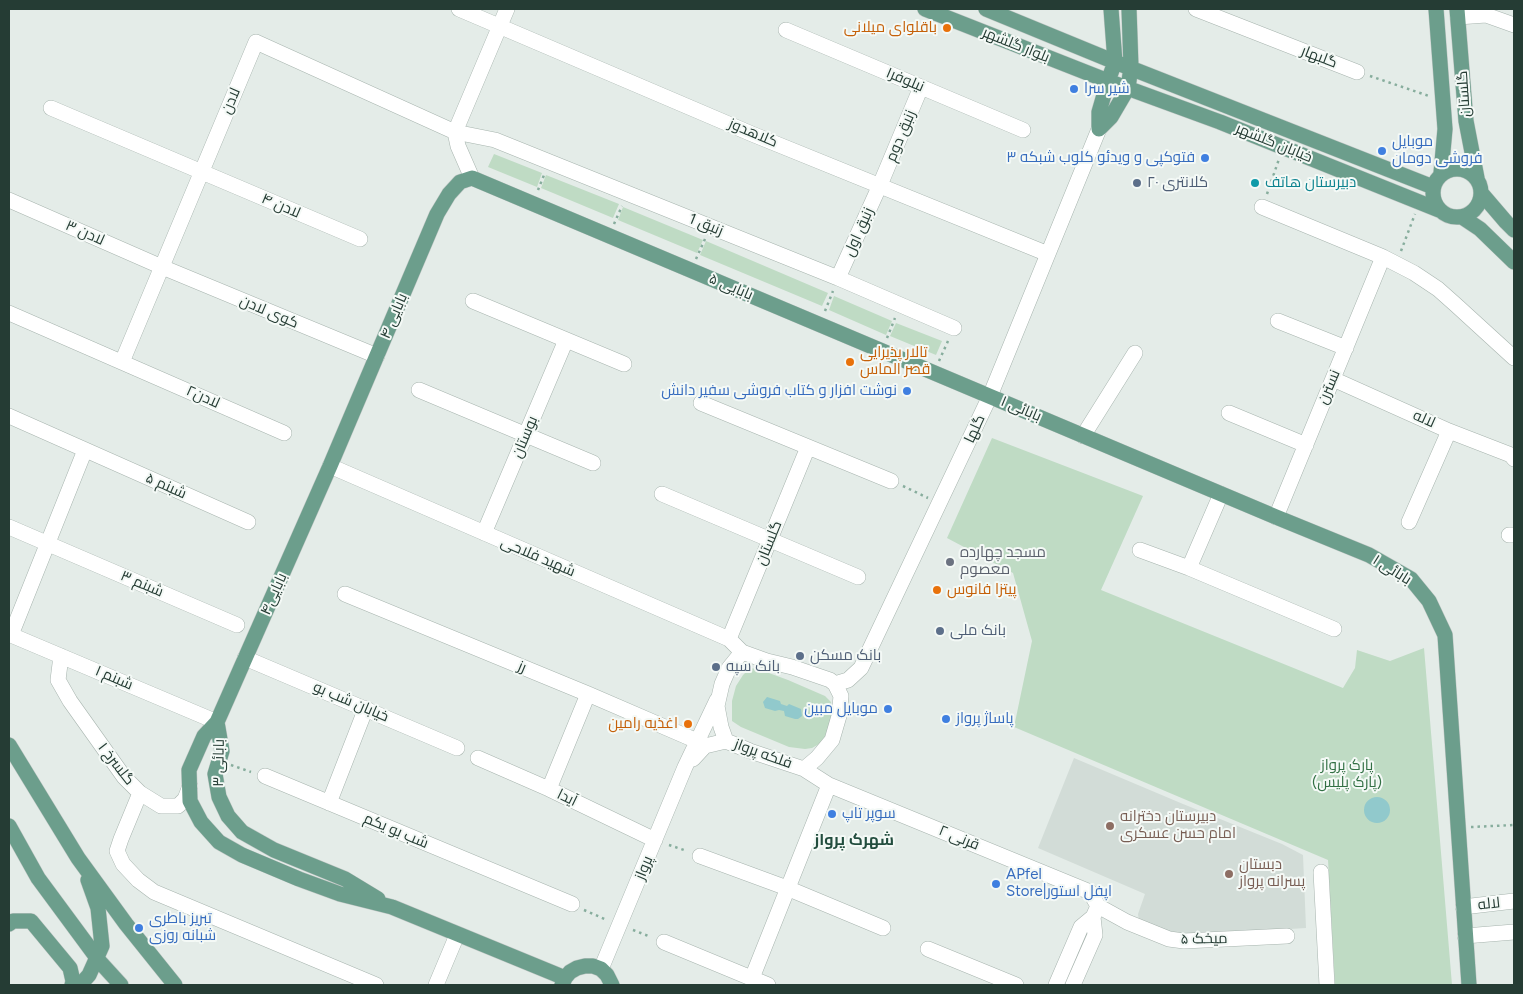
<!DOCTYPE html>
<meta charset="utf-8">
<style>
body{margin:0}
#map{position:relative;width:1523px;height:994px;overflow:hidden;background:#e4ece8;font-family:Figtree,sans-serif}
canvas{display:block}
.frame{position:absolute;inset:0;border:10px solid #253c34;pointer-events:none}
</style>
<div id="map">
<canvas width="1523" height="994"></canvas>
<div class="frame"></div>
</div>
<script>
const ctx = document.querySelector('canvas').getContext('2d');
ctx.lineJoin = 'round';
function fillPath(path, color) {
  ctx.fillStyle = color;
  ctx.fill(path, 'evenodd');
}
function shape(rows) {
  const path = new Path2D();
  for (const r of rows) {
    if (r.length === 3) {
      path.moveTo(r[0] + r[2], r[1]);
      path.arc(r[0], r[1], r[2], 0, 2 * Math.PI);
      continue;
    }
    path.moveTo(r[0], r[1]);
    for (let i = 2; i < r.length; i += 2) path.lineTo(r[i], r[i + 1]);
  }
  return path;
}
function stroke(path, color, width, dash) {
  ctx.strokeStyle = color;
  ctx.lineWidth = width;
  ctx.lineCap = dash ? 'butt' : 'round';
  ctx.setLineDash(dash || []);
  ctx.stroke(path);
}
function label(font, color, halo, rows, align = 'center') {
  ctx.font = font + ' Figtree,Cairo,sans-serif';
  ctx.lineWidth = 4;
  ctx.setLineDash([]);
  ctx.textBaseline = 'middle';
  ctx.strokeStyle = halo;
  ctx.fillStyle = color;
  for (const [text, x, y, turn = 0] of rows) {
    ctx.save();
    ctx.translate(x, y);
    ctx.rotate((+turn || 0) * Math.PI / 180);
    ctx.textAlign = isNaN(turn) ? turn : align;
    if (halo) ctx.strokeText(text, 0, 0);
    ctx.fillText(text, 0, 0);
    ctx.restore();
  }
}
const built = shape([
 [1074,758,1183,804,1282,844,1303,855,1306,928,1176,936,1139,921,1138,914,1145,894,1038,848]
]);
const green = shape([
 [494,154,542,173,537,187,488,167],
 [546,175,619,204,613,218,541,188],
 [623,207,703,240,697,253,618,220],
 [706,241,828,293,822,306,700,255],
 [834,296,892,321,886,335,829,310],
 [896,323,942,341,936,355,890,336],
 [992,438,1143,496,1101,590,1343,688,1355,668,1357,650,1390,661,1424,648,1452,985,1335,985,1328,860,1014,727,1032,641,1013,573,947,538],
 [750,668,758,669,788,680,825,696,831,702,832,720,827,734,821,743,812,748,805,749,789,747,741,727,732,721,732,701,736,686,743,675]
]);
const water = shape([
 [767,697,780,701,781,704,787,706,789,704,801,709,802,716,798,719,795,719,785,716,784,711,779,710,775,711,765,708,763,702],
 [1377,810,13]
]);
const path = shape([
 [1370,76,1429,96],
 [538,190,544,175],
 [1267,194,1279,159],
 [614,224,622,206],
 [1401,251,1415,214],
 [696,259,705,239],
 [825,311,833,291],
 [887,338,895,318],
 [939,361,948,341],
 [903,486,928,498],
 [231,765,251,772],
 [1471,827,1514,825],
 [669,845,687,851],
 [584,910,607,920],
 [633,930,651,937]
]);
const minor = shape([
 [459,9,752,134,1048,254],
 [1196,9,1357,72],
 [1458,17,1486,15,1514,25],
 [786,30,1023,130],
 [51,108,360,239],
 [472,178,458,146,455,132,507,9],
 [9,200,162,267,377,356],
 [1262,207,1383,257,1414,273,1438,289,1456,305,1514,358],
 [838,278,880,185,921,87],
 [473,301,624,364],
 [9,313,284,433],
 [1278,321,1346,348],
 [122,362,256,42,455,132,495,140,838,278,954,328],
 [1333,379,1449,431,1511,455,1514,459],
 [419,390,593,463],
 [701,403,891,481],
 [1229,413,1306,445],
 [9,416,248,522],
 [1083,436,1135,353],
 [85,450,11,635,217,722],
 [330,466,729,639,742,652],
 [662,494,858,577],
 [1276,517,1383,257],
 [1409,522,1449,431],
 [9,527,237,625],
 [484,533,566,340],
 [1509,535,1514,535],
 [1140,550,1189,568,1334,629],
 [1189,568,1221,494],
 [345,594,588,694,697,741],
 [729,639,808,447],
 [742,652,767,661,792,667,830,680,835,684,841,696,839,716,832,740,817,758,804,769,750,751,726,741,721,727,717,706,722,684,729,668,742,652],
 [61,656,58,680,70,701,124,777,140,793,121,839,117,851,123,864,138,880,154,892,376,985],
 [245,658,457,748],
 [835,684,848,680,861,668,990,396,1099,129],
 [478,758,549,789,655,840],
 [693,759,705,746,726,741],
 [804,769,829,785,1090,892,1098,906,1093,917,1081,927,1056,985],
 [265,776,572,904],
 [549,789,588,694],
 [140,793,161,806,178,806,185,799,190,786],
 [329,803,366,708],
 [700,856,787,888,883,928],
 [1321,872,1327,985],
 [1098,906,1127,922,1169,939,1184,941,1287,936],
 [1463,907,1514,901],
 [1465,936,1514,932],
 [664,942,768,985],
 [928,949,1016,985],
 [601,969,685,767,717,700],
 [752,978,829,785],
 [436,985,457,935],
 [1073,985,1095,935,1093,917]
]);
const major = shape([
 [925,9,1108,81,1220,122,1439,210],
 [986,9,1115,62,1433,187],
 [1436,9,1445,129,1441,173],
 [1457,9,1466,121,1477,178],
 [1099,129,1111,117,1128,88,1131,67,1129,9],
 [1099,129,1099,112,1108,81,1115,62,1111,9],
 [1457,193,24],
 [1482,194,1506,222,1514,230],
 [1462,217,1480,229,1514,262],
 [217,722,222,751,215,774,219,797,228,816,242,832,274,850,345,879,378,899],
 [9,745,78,858,126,924,175,985],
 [9,826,38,878,100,962,121,985],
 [9,924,13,921,31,921,70,968,73,981,72,985],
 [565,978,392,907,340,894,299,879,242,855,219,842,201,822,190,801,189,770,204,736,217,722,330,466,437,214,449,194,460,182,472,178,1276,517,1369,555,1411,579,1429,601,1445,635,1469,985],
 [80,985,89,975,102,946,98,908,88,880],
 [562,985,565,978,570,972,577,968,585,966,593,966,601,969,607,975,612,985]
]);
const markers = [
 [947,28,5,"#e8710a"],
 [1074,89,5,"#3f7fe0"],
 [1382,151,5,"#3f7fe0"],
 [1205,158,5,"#3f7fe0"],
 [1137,183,5,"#5c6f8a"],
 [1255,183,5,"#0f9aa8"],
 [850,362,5,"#e8710a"],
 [907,391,5,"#3f7fe0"],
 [950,562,5,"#6b7280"],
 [937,590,5,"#e8710a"],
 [940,631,5,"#5c6f8a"],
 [800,656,5,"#5c6f8a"],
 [716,667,5,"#5c6f8a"],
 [888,709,5,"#3f7fe0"],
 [946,719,5,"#3f7fe0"],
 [688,724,5,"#e8710a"],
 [832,814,5,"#3f7fe0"],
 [1110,826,5,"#8d6e63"],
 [1229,874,5,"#8d6e63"],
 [996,884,5,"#3f7fe0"],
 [139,928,5,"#3f7fe0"]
];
const foodNames = [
 ["باقلوای میلانی",937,28],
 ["تالار پذیرایی",860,353,"left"],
 ["قصر الماس",860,370,"left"],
 ["پیتزا فانوس",947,590,"left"],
 ["اغذیه رامین",678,724]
];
const streetNames = [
 ["بلوار گلشهر",1016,45,22],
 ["گلبهار",1319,57,21],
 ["نیلوفر۱",905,80,23],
 ["گلستان",1464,94,-94],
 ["لادن",231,101,-67],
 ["کلاهدوز",753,133,23],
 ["زنبق دوم",901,136,-67],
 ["خیابان گلشهر",1274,143,22],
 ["لادن ۴",281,206,23],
 ["زنبق 1",706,225,22],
 ["زنبق اول",859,232,-66],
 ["لادن ۳",85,233,24],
 ["۵ بابایی",731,287,23],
 ["کوی لادن",269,312,23],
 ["بابایی ۴",394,316,-67],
 ["نسترن",1329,387,-67],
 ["لادن۲",203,397,24],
 ["بابائی ۱",1021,409,23],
 ["لاله",1424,419,24],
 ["گلها",975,429,-65],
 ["بوستان",525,437,-67],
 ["شبنم ۵",166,486,24],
 ["گلستان",769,543,-68],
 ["شهید فلاحی",538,557,23],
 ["بابائی ۱",1392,570,32],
 ["شبنم ۳",142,584,23],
 ["بابایی۴",274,594,-66],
 ["رز",522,667,22],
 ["شبنم ۱",114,678,23],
 ["خیابان شب بو",351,702,23],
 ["فلکه پرواز",763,754,20],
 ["بابائی ۳",219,763,-89],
 ["گلسرخ ۱",116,764,52],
 ["آیدا",567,798,26],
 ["شب بو یکم",396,831,23],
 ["قرنی ۲",959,838,22],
 ["پرواز",644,868,-68],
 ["لاله",1489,904,-6],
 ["میخک ۵",1204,939,-1]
];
const shopNames = [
 ["شیر سرا",1084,89],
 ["موبایل",1392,142],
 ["فروشی دومان",1392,159],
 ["فتوکپی و ویدئو کلوب شبکه ۳",1195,158,"right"],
 ["نوشت افزار و کتاب فروشی سفیر دانش",897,391,"right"],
 ["موبایل مبین",878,709,"right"],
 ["پاساژ پرواز",956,719],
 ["سوپر تاپ",842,814],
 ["APfel",1006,875],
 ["Store|اپفل استور",1006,892],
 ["تبریز باطری",149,919],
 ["شبانه روزی",149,936]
];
const serviceNames = [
 ["کلانتری ۲۰",1147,183],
 ["بانک ملی",950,631],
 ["بانک مسکن",810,656],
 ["بانک سپه",726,667]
];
const cultureNames = [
 ["دبیرستان هاتف",1265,183]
];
const worshipNames = [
 ["مسجد چهارده",960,553],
 ["معصوم",960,570]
];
const parkNames = [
 ["پارک پرواز",1347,766],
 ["(پارک پلیس)",1347,783]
];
const educationNames = [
 ["دبیرستان دخترانه",1120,817],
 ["امام حسن عسکری",1120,834],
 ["دبستان",1239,865],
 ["پسرانه پرواز",1239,882]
];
const neighbourhoodNames = [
 ["شهرک پرواز",854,840]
];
fillPath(built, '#d2dcd7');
fillPath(green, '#bfdbc4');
fillPath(water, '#91c9cc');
stroke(minor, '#a7b4ae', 16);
stroke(major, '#c2c8c6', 16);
stroke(path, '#87ad9d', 2.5, [2.5, 4]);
stroke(minor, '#fff', 15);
stroke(major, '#6c9e8c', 15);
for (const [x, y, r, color] of markers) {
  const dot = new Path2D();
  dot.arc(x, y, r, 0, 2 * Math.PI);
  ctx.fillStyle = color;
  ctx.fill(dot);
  stroke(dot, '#f4f9f6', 2);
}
label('15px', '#c56008', '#f4f9f6', foodNames, 'right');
label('15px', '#253c34', '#f4f9f6', streetNames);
label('15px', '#366cbe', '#f4f9f6', shopNames, 'left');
label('15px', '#4e5e75', '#f4f9f6', serviceNames, 'left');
label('15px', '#0d838f', '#f4f9f6', cultureNames, 'left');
label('15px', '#5b616d', '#f4f9f6', worshipNames, 'left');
label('15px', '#327044', '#f4f9f6', parkNames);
label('15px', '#785e54', '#f4f9f6', educationNames, 'left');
label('bold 16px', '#224d3e', '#f4f9f6', neighbourhoodNames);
</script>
